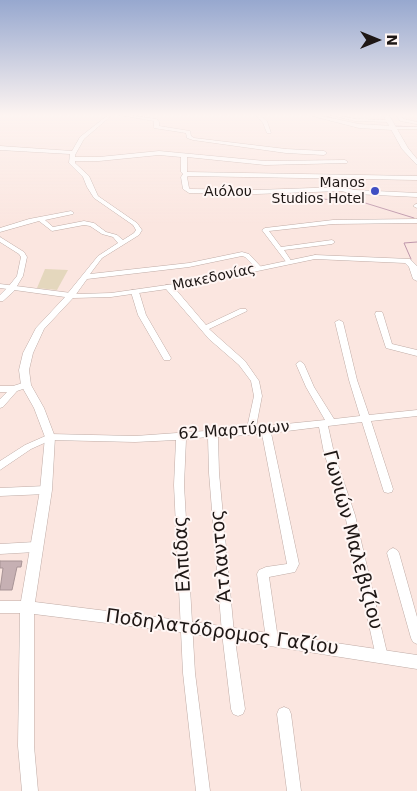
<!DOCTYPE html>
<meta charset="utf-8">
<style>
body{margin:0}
#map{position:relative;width:417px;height:791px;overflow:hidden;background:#fbe6e0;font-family:"DejaVu Sans",sans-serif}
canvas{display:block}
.north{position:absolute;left:352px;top:15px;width:50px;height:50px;-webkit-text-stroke:4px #fff6f4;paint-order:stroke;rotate:90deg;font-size:14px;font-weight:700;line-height:20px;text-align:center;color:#1e1715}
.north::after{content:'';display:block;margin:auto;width:18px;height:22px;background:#1e1715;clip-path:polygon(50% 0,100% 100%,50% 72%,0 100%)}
</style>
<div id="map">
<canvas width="417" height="791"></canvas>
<div class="north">N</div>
</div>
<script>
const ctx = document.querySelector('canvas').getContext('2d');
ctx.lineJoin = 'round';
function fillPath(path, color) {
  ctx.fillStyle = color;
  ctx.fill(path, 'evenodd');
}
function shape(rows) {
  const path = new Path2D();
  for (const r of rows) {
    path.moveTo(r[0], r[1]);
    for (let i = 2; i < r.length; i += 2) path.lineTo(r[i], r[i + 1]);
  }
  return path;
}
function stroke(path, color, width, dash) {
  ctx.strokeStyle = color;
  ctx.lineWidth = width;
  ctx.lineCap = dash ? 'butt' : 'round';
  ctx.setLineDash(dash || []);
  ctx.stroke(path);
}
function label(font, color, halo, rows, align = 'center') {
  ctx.font = font + ' "DejaVu Sans",sans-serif';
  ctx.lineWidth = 4;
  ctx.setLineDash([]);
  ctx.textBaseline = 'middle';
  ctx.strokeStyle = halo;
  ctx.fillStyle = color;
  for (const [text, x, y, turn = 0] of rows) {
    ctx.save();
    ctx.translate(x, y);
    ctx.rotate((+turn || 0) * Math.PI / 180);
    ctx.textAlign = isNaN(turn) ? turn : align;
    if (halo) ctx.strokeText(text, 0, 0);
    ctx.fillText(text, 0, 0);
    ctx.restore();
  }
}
const green = shape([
 [45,269,68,270,57,290,37,288]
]);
const stream = shape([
 [323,115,332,118],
 [394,126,417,127],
 [322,199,362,202,414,218],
 [411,259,404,243,417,242]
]);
const building = shape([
 [0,561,22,561,21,567,17,567,12,590,0,590,3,568,0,568,0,561]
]);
const minor = shape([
 [108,115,112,115,84,139,75,155,75,157,99,157,159,151,265,161,345,160,348,162,347,163,265,165,187,157,187,172,417,176,417,180,188,176,187,177,189,188,190,189,256,190,341,187,355,190,417,193,417,197,355,194,341,191,256,194,189,193,183,189,181,177,183,174,181,172,181,157,159,155,99,161,75,161,75,163,89,176,98,196,137,223,142,230,139,235,102,258,90,274,189,263,242,252,249,254,262,268,261,269,257,269,245,257,242,256,189,267,87,279,74,297,68,297,68,293,98,256,118,243,113,237,102,234,90,226,84,225,52,231,39,221,0,232,0,228,29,219,71,211,74,213,73,214,45,220,53,227,84,221,94,223,106,232,117,235,123,240,134,233,136,230,133,225,94,198,87,187,83,177,69,163,70,154,0,150,0,146,72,151,80,137,108,115],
 [119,115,128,115,157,119,159,122,159,126,190,131,191,136,194,138,286,149,324,151,327,153,324,155,286,153,193,140,187,138,186,133,154,128,154,121,119,115],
 [256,115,260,115,267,121,271,133,267,133,263,123,256,115],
 [330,115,337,115,355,119,390,120,392,121,390,122,355,121,330,115],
 [396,115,400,115,404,119,417,122,417,124,400,121,396,115],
 [393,127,417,127,417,129,391,129,391,128,393,127],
 [416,204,417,204,417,208,413,206,416,204],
 [417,219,417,223,333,224,269,231,281,247,332,240,335,242,332,244,284,250,292,262,289,264,287,263,262,230,265,228,333,220,417,219],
 [0,237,24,252,27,257,23,276,14,291,3,301,0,301,0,295,8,287,17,276,21,257,19,254,0,242,0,237],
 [166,285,172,285,206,325,240,309,246,309,247,311,209,329,245,361,259,381,262,396,256,427,325,420,306,387,296,364,300,361,304,364,314,387,334,419,360,416,349,380,335,322,339,320,343,322,357,380,369,415,417,410,417,416,371,421,393,489,392,492,388,493,384,492,383,489,362,422,328,426,334,453,355,515,388,657,386,661,382,663,378,661,376,657,345,515,324,453,319,427,271,433,299,564,295,572,269,577,278,639,276,643,272,645,268,643,266,639,257,574,259,570,266,567,287,564,262,434,218,437,219,473,234,633,245,709,243,714,238,716,233,714,231,709,222,633,209,473,208,437,186,439,184,485,195,673,210,791,196,791,183,673,174,485,176,440,135,442,51,440,31,449,0,470,0,461,25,445,50,434,135,436,247,428,254,396,251,381,239,365,209,339,166,289,166,285],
 [132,290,135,290,139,292,146,315,171,358,170,360,164,360,138,315,131,292,132,290],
 [376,312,382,312,383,314,392,344,417,350,417,356,386,348,375,314,376,312],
 [26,382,29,383,30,385,29,387,17,391,3,407,0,408,0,399,7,392,0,392,0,386,13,386,26,382],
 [46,486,50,487,51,490,50,493,46,494,0,496,0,488,46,486],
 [35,542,39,544,40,547,39,550,35,552,0,554,0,544,35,542],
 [393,548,397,550,399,553,417,617,417,644,413,642,411,638,387,553,389,550,393,548],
 [284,707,289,709,291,714,301,791,287,791,277,714,279,709,284,707]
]);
const tertiary = shape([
 [308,115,317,115,359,124,393,126,396,128,393,130,359,128,308,115],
 [315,255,410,259,417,266,417,281,413,279,409,267,405,263,315,259,181,287,111,297,73,298,44,329,33,353,29,370,31,385,44,408,55,437,52,490,35,602,187,621,417,655,417,669,187,633,34,614,34,746,38,791,22,791,18,746,20,613,0,613,0,601,21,601,40,490,45,437,34,408,21,385,19,370,23,353,36,328,65,297,0,288,0,284,79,294,111,293,181,283,315,255]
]);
const secondary = shape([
 [383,115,389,115,408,148,417,159,417,165,402,149,383,115]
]);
const markers = [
 [375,191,5,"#404fc3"]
];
const farPoinames = [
 ["Manos",365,183],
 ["Studios Hotel",365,199]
];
const farStreetnames = [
 ["Αιόλου",228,192],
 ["Μακεδονίας",214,278,-12]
];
const streetNames = [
 ["62 Μαρτύρων",234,431,-4]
];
const nearStreetnames = [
 ["Γωνιών Μαλεβιζίου",352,540,75],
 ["Ελπίδας",183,554,-93],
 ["Άτλαντος",222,556,-95],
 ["Ποδηλατόδρομος Γαζίου",222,633,8]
];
fillPath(green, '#e4d7bd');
stroke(stream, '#bd96aa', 1);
fillPath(building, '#c6b0b3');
stroke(building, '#a79395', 1);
stroke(minor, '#bfaba5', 1);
stroke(tertiary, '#bfaba5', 1);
stroke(secondary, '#bfaba5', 1);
fillPath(minor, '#fff');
fillPath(tertiary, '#fff');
fillPath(secondary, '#fff');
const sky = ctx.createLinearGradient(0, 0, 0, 225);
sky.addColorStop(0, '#97a8cf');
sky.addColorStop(0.51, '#fdf4f1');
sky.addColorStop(1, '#fdf4f100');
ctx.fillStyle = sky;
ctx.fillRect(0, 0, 417, 225);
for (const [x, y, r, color] of markers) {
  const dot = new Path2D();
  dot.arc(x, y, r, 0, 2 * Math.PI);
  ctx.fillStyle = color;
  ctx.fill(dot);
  stroke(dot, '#fff6f4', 2);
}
label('14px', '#1e1715', '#fff6f4', farPoinames, 'right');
label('14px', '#1e1715', '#fff6f4', farStreetnames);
label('16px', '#1e1715', '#fff6f4', streetNames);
label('19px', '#1e1715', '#fff6f4', nearStreetnames);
</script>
